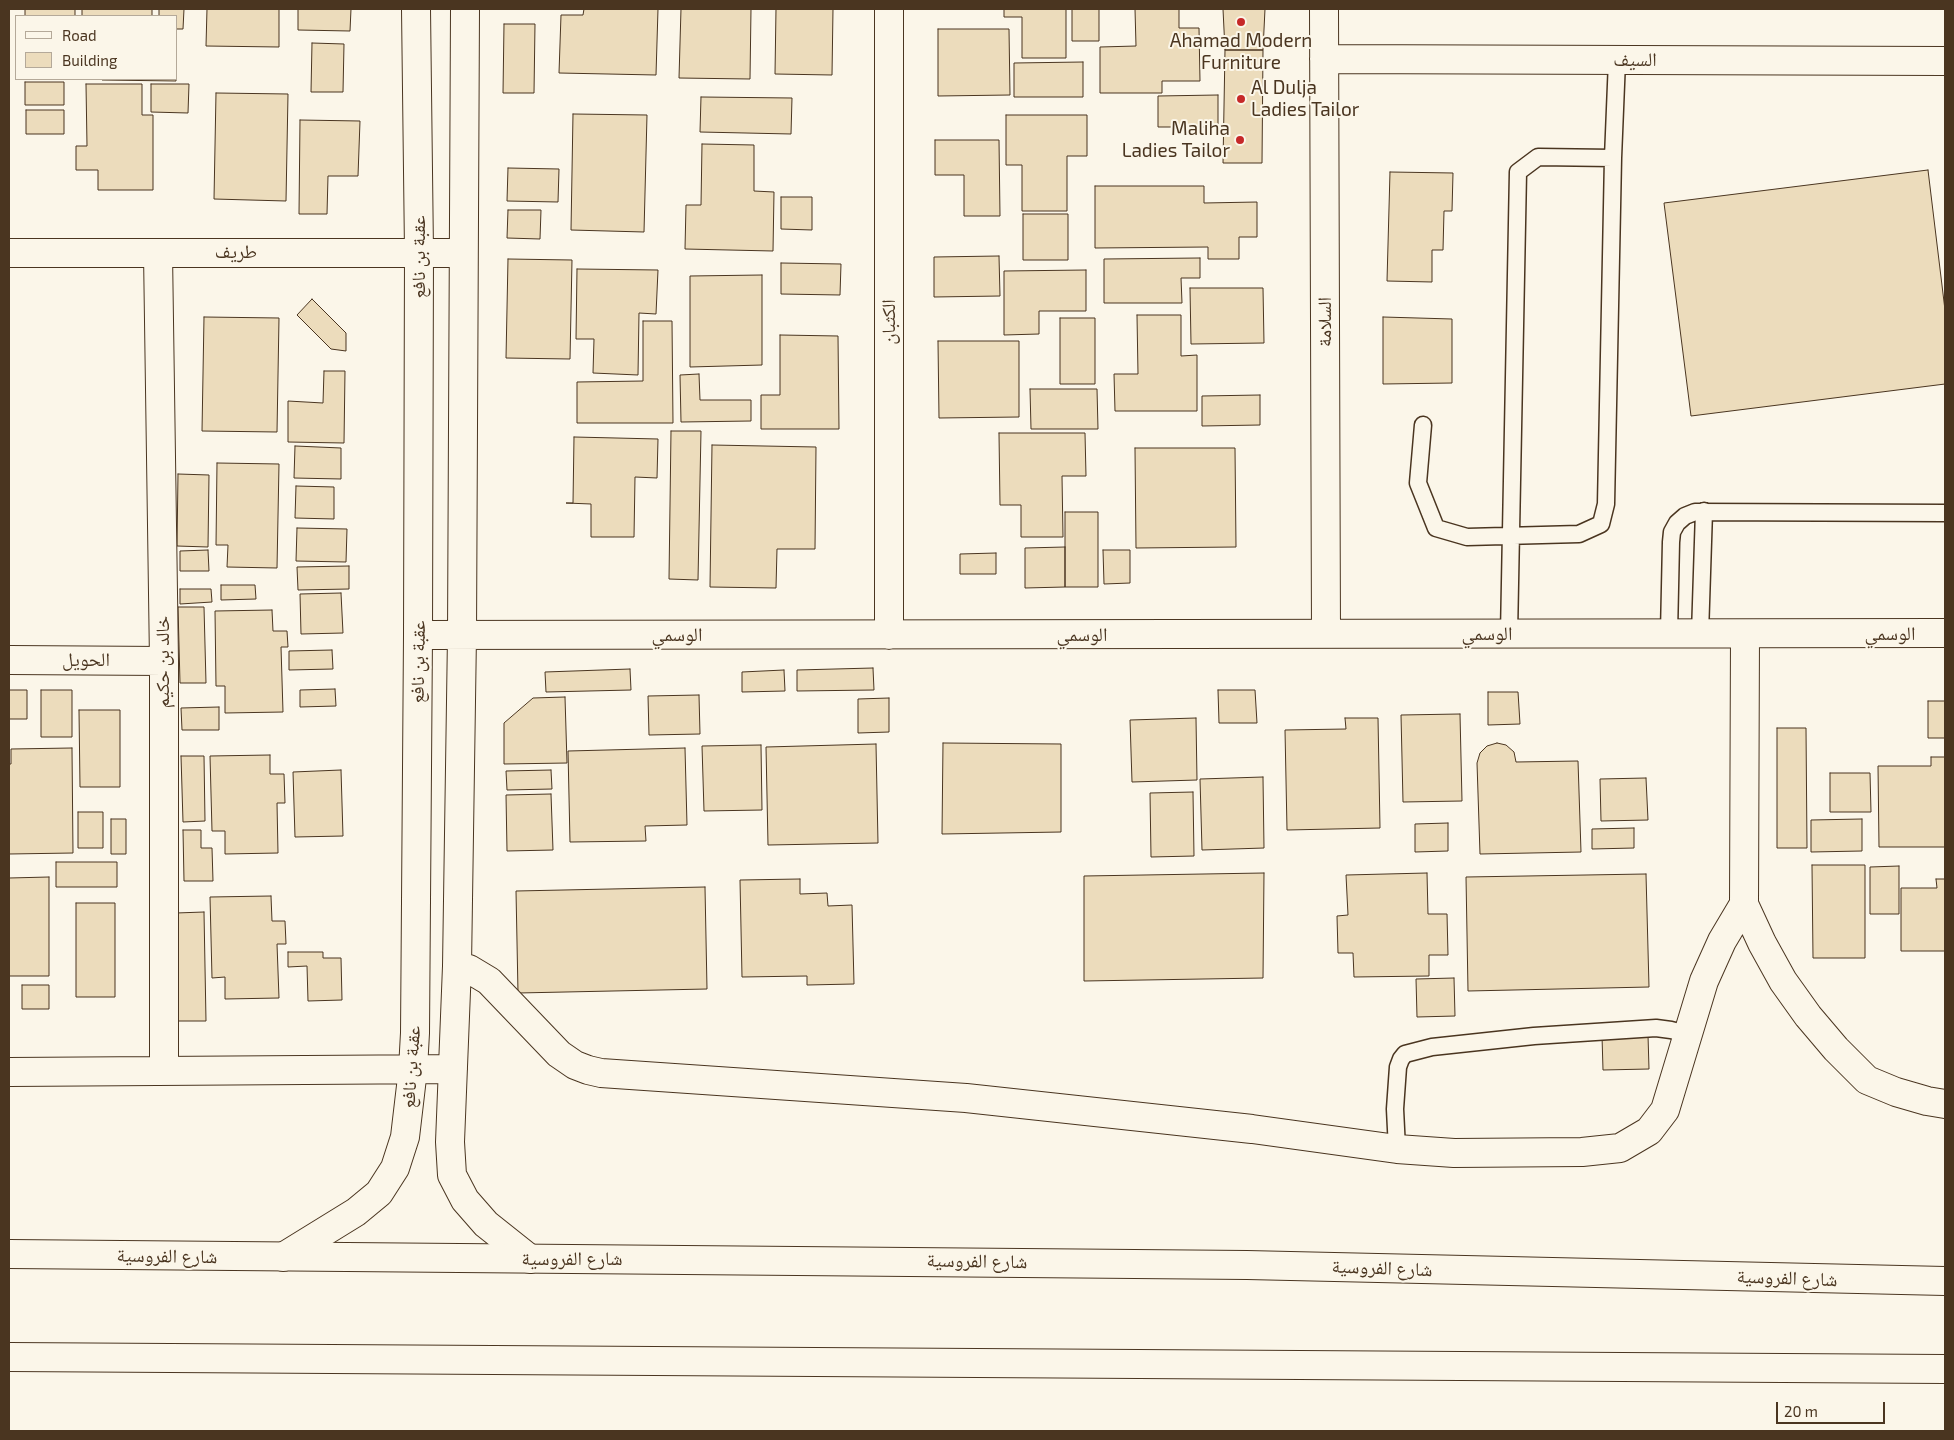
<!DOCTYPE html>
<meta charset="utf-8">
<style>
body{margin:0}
#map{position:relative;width:1954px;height:1440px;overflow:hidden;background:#fbf6e9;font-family:"Exo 2",sans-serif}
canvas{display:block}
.frame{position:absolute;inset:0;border:10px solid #4a3520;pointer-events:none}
.legend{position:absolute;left:15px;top:15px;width:162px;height:65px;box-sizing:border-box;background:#fbf6e9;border:1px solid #b4a999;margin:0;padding:6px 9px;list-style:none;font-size:15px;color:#4a3520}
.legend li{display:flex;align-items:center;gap:10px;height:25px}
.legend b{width:25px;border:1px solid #b4a999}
.scale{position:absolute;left:1776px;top:1402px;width:109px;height:22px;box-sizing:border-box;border:2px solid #4a3520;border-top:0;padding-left:6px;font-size:15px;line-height:18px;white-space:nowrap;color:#4a3520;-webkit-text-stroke:4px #fbf6e9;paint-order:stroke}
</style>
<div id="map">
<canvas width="1954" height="1440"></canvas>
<div class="frame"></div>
<ul class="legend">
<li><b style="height:6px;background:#fbf6e9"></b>Road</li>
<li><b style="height:14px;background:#ecdcbc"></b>Building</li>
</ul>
<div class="scale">20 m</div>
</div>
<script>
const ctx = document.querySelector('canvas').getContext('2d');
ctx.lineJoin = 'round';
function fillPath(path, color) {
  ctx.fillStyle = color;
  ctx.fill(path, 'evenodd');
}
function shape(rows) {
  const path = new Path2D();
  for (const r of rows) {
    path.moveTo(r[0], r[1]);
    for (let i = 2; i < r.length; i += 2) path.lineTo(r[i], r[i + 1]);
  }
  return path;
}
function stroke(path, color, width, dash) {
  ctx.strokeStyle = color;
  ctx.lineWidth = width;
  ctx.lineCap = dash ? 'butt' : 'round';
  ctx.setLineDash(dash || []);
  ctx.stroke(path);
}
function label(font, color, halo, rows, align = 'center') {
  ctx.font = font + ' "Exo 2","Noto Naskh Arabic",sans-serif';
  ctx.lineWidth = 4;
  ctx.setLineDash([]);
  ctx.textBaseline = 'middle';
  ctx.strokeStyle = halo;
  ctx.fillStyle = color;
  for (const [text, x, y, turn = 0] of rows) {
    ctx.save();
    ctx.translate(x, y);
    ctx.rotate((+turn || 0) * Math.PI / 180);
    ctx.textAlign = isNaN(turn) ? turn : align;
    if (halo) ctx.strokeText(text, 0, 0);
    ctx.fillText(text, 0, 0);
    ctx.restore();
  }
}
const building = shape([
 [25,9,75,9,75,16,25,16,25,9],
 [82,9,152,9,152,16,82,16,82,9],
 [159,9,184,9,183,29,176,29,176,16,159,16,159,9],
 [207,9,279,9,279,47,206,46,207,9],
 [298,9,351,9,350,31,298,30,298,9],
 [584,9,658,9,656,75,559,73,561,15,583,15,584,9],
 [681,9,751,9,750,79,679,78,681,9],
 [776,9,833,9,832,75,775,74,776,9],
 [1004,9,1066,9,1066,58,1022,58,1022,17,1004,17,1004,9],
 [1072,9,1099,9,1099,41,1072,41,1072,9],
 [1135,9,1179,9,1179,28,1199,28,1200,81,1162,81,1162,93,1100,93,1100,47,1136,46,1135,9],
 [1223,9,1265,9,1263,50,1225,50,1223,9],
 [504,24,535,24,534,93,503,93,504,24],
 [938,29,1009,29,1010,95,938,96,938,29],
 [312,43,344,44,343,92,311,92,312,43],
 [1225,50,1263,50,1262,163,1223,163,1225,50],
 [1083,62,1083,97,1014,97,1014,63,1083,62],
 [102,79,176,79,176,81,102,80,102,79],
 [25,82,64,82,64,105,25,105,25,82],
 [86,84,142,84,142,115,153,115,153,190,98,190,98,170,76,170,76,146,87,146,86,84],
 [151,84,189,84,188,113,151,112,151,84],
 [216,93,288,94,286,201,214,199,216,93],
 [1218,95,1218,127,1158,127,1158,96,1218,95],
 [701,97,792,98,791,134,700,132,701,97],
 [26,110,64,110,64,134,26,134,26,110],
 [573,114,647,115,644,232,571,230,573,114],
 [1006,115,1087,115,1087,156,1067,156,1067,211,1022,211,1022,165,1006,165,1006,115],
 [300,120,360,121,358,176,328,176,327,214,299,214,300,120],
 [935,140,999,140,1000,216,964,216,964,175,935,175,935,140],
 [702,144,754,145,754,191,774,192,773,251,685,249,686,205,701,205,702,144],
 [508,168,559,169,558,202,507,201,508,168],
 [1928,170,1945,310,1945,384,1691,416,1664,203,1928,170],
 [1390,172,1453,173,1452,211,1444,211,1443,250,1432,250,1432,282,1387,281,1390,172],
 [1095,186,1204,186,1204,203,1257,202,1257,237,1239,237,1239,259,1208,259,1208,247,1095,248,1095,186],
 [781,197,812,197,812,230,781,229,781,197],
 [508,210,541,210,540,239,507,238,508,210],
 [1023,214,1068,214,1068,260,1023,260,1023,214],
 [999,256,1000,296,934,297,934,257,999,256],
 [1200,258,1200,278,1181,278,1182,303,1104,303,1104,259,1200,258],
 [508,259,572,260,570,359,506,358,508,259],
 [781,263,841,264,840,295,781,294,781,263],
 [577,269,658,270,656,314,639,313,638,375,593,373,594,339,576,339,577,269],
 [1086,270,1086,311,1039,311,1039,334,1004,335,1004,271,1086,270],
 [762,275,762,365,690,367,690,276,762,275],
 [1190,288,1263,288,1264,343,1191,344,1190,288],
 [312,299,346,333,346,351,331,349,297,315,312,299],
 [1137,315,1181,315,1181,356,1197,355,1197,411,1115,411,1114,374,1138,374,1137,315],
 [204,317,279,318,277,432,202,431,204,317],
 [1383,317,1452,319,1452,383,1383,384,1383,317],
 [1060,318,1095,318,1095,384,1060,384,1060,318],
 [643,321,672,321,673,423,577,423,577,382,643,381,643,321],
 [780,335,838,336,839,429,761,429,761,395,780,395,780,335],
 [938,341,1019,341,1019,417,939,418,938,341],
 [324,371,345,371,344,443,288,442,288,401,323,403,324,371],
 [699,374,700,400,751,400,751,421,681,422,680,375,699,374],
 [1030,389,1097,389,1098,429,1031,429,1030,389],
 [1260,395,1260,425,1202,426,1202,396,1260,395],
 [671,431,701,431,698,580,669,579,671,431],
 [999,433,1085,433,1086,476,1062,476,1063,537,1021,537,1021,505,1000,505,999,433],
 [574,437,658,439,657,478,635,477,634,537,591,537,591,504,566,503,573,503,574,437],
 [712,445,816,447,815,549,777,549,776,588,710,587,712,445],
 [295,446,341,448,341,479,294,478,295,446],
 [1135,448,1235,448,1236,547,1136,548,1135,448],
 [217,463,279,464,277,568,227,567,228,545,216,545,217,463],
 [178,474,209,475,208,547,177,546,178,474],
 [296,486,334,487,334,519,295,518,296,486],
 [1065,512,1098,512,1098,587,1065,587,1065,512],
 [297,528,347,529,346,562,296,561,297,528],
 [1065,547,1065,587,1025,588,1025,548,1065,547],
 [208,550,209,571,180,571,180,551,208,550],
 [1103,550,1130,550,1130,583,1104,584,1103,550],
 [996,553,996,574,960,574,960,554,996,553],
 [349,566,349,589,298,590,297,567,349,566],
 [221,585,255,585,256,599,221,600,221,585],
 [180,589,211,589,212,602,180,604,180,589],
 [341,593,343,633,301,634,300,594,341,593],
 [178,607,204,607,206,683,180,683,178,607],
 [272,610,273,631,287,631,288,647,281,647,283,712,225,713,225,686,216,686,215,611,272,610],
 [332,650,333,669,289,670,289,651,332,650],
 [873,668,874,690,797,691,797,670,873,668],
 [630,669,631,690,546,692,545,672,630,669],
 [784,670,785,691,742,692,742,672,784,670],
 [335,689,336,706,300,707,300,690,335,689],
 [9,690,27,690,27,719,9,719,9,690],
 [41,690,72,690,72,737,41,737,41,690],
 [1218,690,1255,690,1257,723,1219,723,1218,690],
 [1488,692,1518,692,1520,724,1488,725,1488,692],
 [699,695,700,734,649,735,648,696,699,695],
 [565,697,567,763,504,764,504,723,533,698,565,697],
 [889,698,889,732,858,733,858,699,889,698],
 [1928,701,1945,701,1945,738,1928,738,1928,701],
 [219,707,219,730,182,730,181,708,219,707],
 [79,710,120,710,120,787,80,787,79,710],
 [1460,714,1462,801,1403,802,1401,715,1460,714],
 [1196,718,1197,780,1132,782,1130,720,1196,718],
 [1345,718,1378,718,1380,828,1287,830,1285,730,1346,729,1345,718],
 [1777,728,1806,728,1807,848,1777,848,1777,728],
 [943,743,1061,744,1061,832,942,834,943,743],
 [1497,743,1506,745,1514,752,1516,762,1578,761,1581,852,1480,854,1477,763,1480,753,1487,746,1497,743],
 [876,744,878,843,768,845,766,747,876,744],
 [761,745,762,810,704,811,702,746,761,745],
 [72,748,73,853,9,854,9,764,11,764,11,749,72,748],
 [685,748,687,825,645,826,646,841,570,842,568,751,685,748],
 [270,755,270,774,284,774,285,803,277,803,278,853,225,854,225,831,212,831,210,756,270,755],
 [181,756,204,756,205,821,183,822,181,756],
 [1931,757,1945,757,1945,847,1879,847,1878,766,1931,766,1931,757],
 [341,770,343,836,295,837,293,772,341,770],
 [551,770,552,789,507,790,506,771,551,770],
 [1830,773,1870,773,1871,812,1830,812,1830,773],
 [1263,777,1264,848,1202,850,1200,779,1263,777],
 [1646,778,1648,820,1601,821,1600,779,1646,778],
 [1193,792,1194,856,1151,857,1150,793,1193,792],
 [551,794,553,850,507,851,506,795,551,794],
 [78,812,103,812,103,848,78,848,78,812],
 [111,819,126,819,126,854,111,854,111,819],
 [1862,819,1862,851,1811,852,1811,820,1862,819],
 [1448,823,1448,851,1415,852,1415,824,1448,823],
 [1634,828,1634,848,1592,849,1592,829,1634,828],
 [183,830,201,830,201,848,212,848,213,881,184,881,183,830],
 [56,862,117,862,117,887,56,887,56,862],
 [1812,865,1865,865,1865,958,1813,958,1812,865],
 [1899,866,1899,914,1870,914,1870,867,1899,866],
 [1264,873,1263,978,1084,981,1084,876,1264,873],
 [1427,873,1428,914,1447,914,1448,955,1429,955,1429,976,1354,977,1353,953,1338,953,1337,916,1348,915,1346,875,1427,873],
 [1646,874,1649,987,1468,991,1466,877,1646,874],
 [49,877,49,976,9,976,9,878,49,877],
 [800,879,800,894,827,893,828,906,852,905,854,984,807,985,807,976,742,977,740,880,800,879],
 [1936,879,1945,879,1945,951,1901,951,1901,888,1937,888,1936,879],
 [705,887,707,989,518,993,516,891,705,887],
 [271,896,272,921,285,921,286,944,277,944,279,998,225,999,225,977,212,978,210,897,271,896],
 [76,903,115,903,115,997,76,997,76,903],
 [204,912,206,1021,178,1021,176,913,204,912],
 [288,952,323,952,323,958,341,958,342,1000,308,1001,307,966,288,967,288,952],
 [1454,978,1455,1016,1417,1017,1416,979,1454,978],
 [22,985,49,985,49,1009,22,1009,22,985],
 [1648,1035,1649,1069,1603,1070,1602,1036,1648,1035]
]);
const service = shape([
 [1423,425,1418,483,1436,528,1467,537,1579,534,1601,524,1606,504,1613,158,1617,60],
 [1669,633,1671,542,1672,532,1677,523,1685,516,1695,512,1945,513],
 [1509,634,1518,172,1538,157,1613,158],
 [1700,634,1704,511],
 [1397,1149,1395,1109,1398,1067,1401,1059,1405,1054,1432,1047,1534,1036,1656,1028,1671,1030,1687,1034]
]);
const minor = shape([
 [465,9,462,635,457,966,450,1142,452,1175,465,1200,486,1224,530,1259],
 [1324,9,1326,634],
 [1324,59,1945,61],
 [9,253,463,253],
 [158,253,164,661,164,1071],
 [1745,634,1744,904,1762,943,1783,981,1808,1016,1836,1049,1867,1080,1896,1092,1927,1101,1945,1104],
 [418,635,1945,633],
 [889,635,889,9],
 [9,660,164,661],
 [457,966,469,969,489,981,559,1054,575,1065,588,1070,601,1073,966,1098,1252,1129,1397,1149,1454,1153,1582,1152,1620,1148,1649,1131,1665,1110,1704,981,1722,941,1744,904],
 [9,1072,453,1069],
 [283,1257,356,1212,379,1193,395,1168,405,1137,413,1069,415,1033,418,635,419,252,416,9]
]);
const primary = shape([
 [9,1254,1247,1265,1945,1281]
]);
const trunk = shape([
 [9,1357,1945,1369]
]);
const markers = [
 [1241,22,5,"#c62828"],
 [1241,99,5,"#c62828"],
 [1240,140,5,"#c62828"]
];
const poiNames = [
 ["Ahamad Modern",1241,41],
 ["Furniture",1241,63],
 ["Al Dulja",1251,88,"left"],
 ["Ladies Tailor",1251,110,"left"],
 ["Maliha",1230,129,"right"],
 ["Ladies Tailor",1230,151,"right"]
];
const streetNames = [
 ["السيف",1635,60],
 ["طريف",236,252],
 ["عقبة بن نافع",419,257,-90],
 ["الكثبان",889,322,-90],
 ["السلامة",1325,322,-90],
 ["الوسمي",1487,634],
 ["الوسمي",1890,634],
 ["الوسمي",677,635],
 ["الوسمي",1082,635],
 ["الحويل",86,660],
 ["خالد بن حكيم",163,662,-90],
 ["عقبة بن نافع",418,662,-89],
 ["عقبة بن نافع",411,1067,-86],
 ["شارع الفروسية",167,1256,1],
 ["شارع الفروسية",572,1259],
 ["شارع الفروسية",977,1261,1],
 ["شارع الفروسية",1382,1268,2],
 ["شارع الفروسية",1787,1278,2]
];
fillPath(building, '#ecdcbc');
stroke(building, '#4a3520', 1);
stroke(service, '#4a3520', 19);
stroke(minor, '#4a3520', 30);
stroke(primary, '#4a3520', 30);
stroke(trunk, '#4a3520', 30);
stroke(service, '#fbf6e9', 16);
stroke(minor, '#fbf6e9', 28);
stroke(primary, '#fbf6e9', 28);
stroke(trunk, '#fbf6e9', 28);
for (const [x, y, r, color] of markers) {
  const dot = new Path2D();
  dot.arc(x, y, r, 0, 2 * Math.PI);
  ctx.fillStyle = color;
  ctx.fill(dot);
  stroke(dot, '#fbf6e9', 2);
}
label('19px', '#4a3520', '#fbf6e9', poiNames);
label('19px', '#4a3520', '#fbf6e9', streetNames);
</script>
